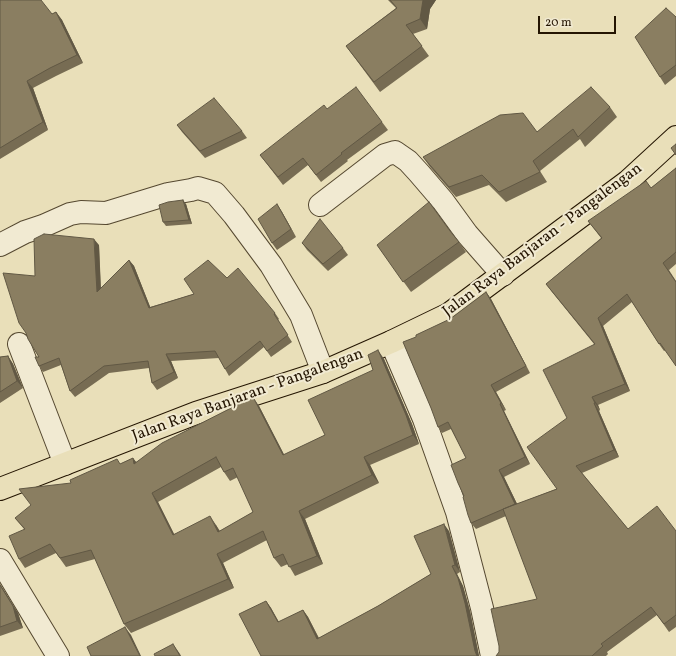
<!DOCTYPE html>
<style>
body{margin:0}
#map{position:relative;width:676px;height:656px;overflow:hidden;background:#e9dfb9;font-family:Vollkorn,serif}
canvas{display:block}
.scale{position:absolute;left:538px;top:16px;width:78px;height:18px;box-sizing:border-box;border:2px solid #241502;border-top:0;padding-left:5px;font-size:12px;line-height:14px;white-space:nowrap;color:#241502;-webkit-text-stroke:3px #f1ead2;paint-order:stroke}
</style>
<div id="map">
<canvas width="676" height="656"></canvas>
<div class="scale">20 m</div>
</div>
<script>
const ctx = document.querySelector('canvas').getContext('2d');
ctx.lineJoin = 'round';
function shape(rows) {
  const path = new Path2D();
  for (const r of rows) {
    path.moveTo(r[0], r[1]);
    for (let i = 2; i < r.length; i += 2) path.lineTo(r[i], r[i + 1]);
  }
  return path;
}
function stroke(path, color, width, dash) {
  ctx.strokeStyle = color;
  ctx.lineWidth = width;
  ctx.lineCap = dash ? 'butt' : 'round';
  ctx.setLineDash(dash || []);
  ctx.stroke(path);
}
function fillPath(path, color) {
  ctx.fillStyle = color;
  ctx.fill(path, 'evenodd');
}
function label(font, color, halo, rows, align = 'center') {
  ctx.font = font + ' Vollkorn,serif';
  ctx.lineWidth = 4;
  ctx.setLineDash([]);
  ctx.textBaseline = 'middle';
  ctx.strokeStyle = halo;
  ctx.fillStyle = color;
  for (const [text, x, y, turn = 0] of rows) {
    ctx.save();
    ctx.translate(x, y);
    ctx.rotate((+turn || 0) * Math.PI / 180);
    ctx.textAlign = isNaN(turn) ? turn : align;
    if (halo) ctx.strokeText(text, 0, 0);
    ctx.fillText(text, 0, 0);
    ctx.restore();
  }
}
const street = shape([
 [320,205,385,155,395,152,408,161,419,173,443,201,467,234,503,275],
 [0,245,25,232,43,226,70,214,81,212,106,213,168,194,191,190,198,188,215,193,234,215,271,265,301,315,323,372],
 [391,342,424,419,457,512,482,608,492,656],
 [19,344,65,464],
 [0,560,58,656]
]);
const primary = shape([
 [0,489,196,413,323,372,391,342,449,314,627,182,676,137]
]);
const wall = shape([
 [0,0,52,14,56,12,62,20,83,63,56,76,33,88,48,130,0,159],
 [388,0,436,0,430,9,427,29,413,34,429,56,380,92,346,46,396,8],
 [676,17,676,76,665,85,660,77],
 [610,107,617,117,585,147,580,139,540,171,547,182,506,202,489,185,456,197,430,167,423,157,537,132],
 [327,109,382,122,388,130,347,160,348,161,321,182,308,165,283,185,260,155],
 [177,125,242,131,247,138,205,158,182,132],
 [676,168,676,264,669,270,676,281,676,366,666,350,664,351,659,344,632,302,603,326,630,391,598,405,600,410,599,411,619,457,582,473,628,529,676,531,676,627,669,632,657,615,607,652,608,654,606,656,496,656,537,599,506,516,476,529,471,523,464,496,466,458,451,429,442,433,438,427,416,337,450,319,486,292,491,299,530,373,496,392,506,410,504,411,530,464,504,477,517,504,556,489,567,418,594,344,552,292,546,284,601,238,588,221,651,188],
 [186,204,192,224,166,226,163,222],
 [277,204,282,212,296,237,277,250,272,243],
 [450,231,459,242,466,252,411,292,377,245],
 [302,243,343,248,348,255,328,271,307,250],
 [99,245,101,288,129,260,134,266,150,307,194,294,227,278,275,313,279,319,278,320,292,342,271,357,264,347,229,376,225,369,219,358,171,361,178,378,157,390,152,383,149,368,109,373,75,397,70,391,61,365,43,372,39,366,35,276],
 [8,356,13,364,23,388,0,403,0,357],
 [384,359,412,424,419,444,370,465,379,483,305,519,323,564,295,576,288,564,281,567,274,558,267,540,223,563,234,588,131,633,124,624,95,559,66,567,56,553,25,568,19,559,24,529,15,518,71,483,120,464,133,458,136,462,259,406,284,455,325,435,373,370],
 [221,467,224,472,230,481,238,477,253,512,220,531,216,525,174,534,158,502],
 [449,531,460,572,457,574,463,586,470,611,479,656,261,656,266,601,271,608,279,622,303,610,308,617,319,638,378,606,431,574],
 [0,584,18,613,23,628,0,636]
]);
const shadedWall = shape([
 [423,0,436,0,430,9,427,29,420,19],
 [56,12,62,20,83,63,77,55],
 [27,81,33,88,48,130,43,122],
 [183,200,186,204,192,224,189,220],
 [277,204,282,212,296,237,291,229],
 [94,239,99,245,101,298,97,292],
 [129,260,134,266,153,314,149,308],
 [486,292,491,299,530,373,526,366],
 [598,318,603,326,630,391,625,384],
 [378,350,384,359,412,424,419,444,413,435],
 [166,354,171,361,178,378,174,372],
 [8,356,13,364,23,388,17,381],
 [491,385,496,392,506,410,501,403],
 [253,397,259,406,289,464,283,455],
 [592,397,598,405,600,410,595,403],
 [594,403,599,411,619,457,614,450],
 [500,404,504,411,530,464,525,457],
 [364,457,370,465,379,483,372,475],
 [133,458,139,466,134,464],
 [499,470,504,477,520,510,515,504],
 [152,493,158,502,179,544,173,535],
 [299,511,305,519,323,564,317,556],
 [210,516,216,525,224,540,218,532],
 [444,524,449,531,460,572,455,565],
 [217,554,223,563,234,588,228,579],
 [452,566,457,574,463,586,470,611,479,656,477,656,475,651],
 [0,584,18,613,23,628,17,621],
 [266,601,271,608,283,630,278,622],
 [303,610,308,617,323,647,317,639],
 [125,627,131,635,141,656,140,656],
 [173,644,180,654,181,656,180,656]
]);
const building = shape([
 [0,0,41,0,52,14,56,12,77,55,50,68,27,81,43,122,0,148,0,0],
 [390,0,423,0,420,19,406,25,422,46,374,82,346,46,397,8,390,0],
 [666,8,676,17,676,65,660,77,635,37,666,8],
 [356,87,382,122,341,153,342,154,316,175,303,158,278,177,260,155,324,105,327,109,356,87],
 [591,87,610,107,578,137,573,129,533,161,540,172,499,192,482,175,449,187,423,157,500,115,523,113,537,132,591,87],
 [214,98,242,131,200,151,177,125,214,98],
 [676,144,676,155,671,148,676,144],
 [676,168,676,252,663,263,676,282,676,366,660,343,659,344,627,294,598,318,625,384,592,397,595,403,594,403,614,450,576,466,628,529,657,506,676,531,676,615,664,624,651,607,601,644,603,646,592,656,496,656,499,652,499,646,491,609,537,599,503,509,557,489,527,447,567,418,543,370,595,344,546,284,602,238,588,221,646,181,651,188,676,168],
 [183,200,189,220,163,222,159,205,168,202,183,200],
 [429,202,450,231,459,242,403,282,377,245,429,202],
 [277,204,291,229,272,243,258,219,277,204],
 [320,219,343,248,323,264,302,243,320,219],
 [44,234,94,239,97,292,129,260,149,308,194,294,184,279,208,260,227,278,238,268,275,313,274,314,288,335,267,351,260,341,225,369,215,351,166,354,174,372,152,383,148,361,104,366,70,391,59,358,39,366,35,357,39,357,28,339,26,333,19,323,3,273,35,276,34,239,44,234],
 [486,292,526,366,491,385,501,403,500,404,525,457,499,470,515,504,471,523,468,515,463,497,464,496,458,483,451,465,466,458,448,422,438,427,431,408,403,342,416,337,416,335,450,319,486,292],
 [378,350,406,415,413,435,364,457,372,475,299,511,317,556,289,567,283,554,274,558,263,531,217,554,228,579,124,624,91,550,60,558,50,544,19,559,9,536,25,529,15,518,31,505,19,489,71,483,70,480,117,459,120,464,133,458,134,464,162,443,253,397,283,455,325,435,308,400,373,370,368,355,378,350],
 [216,457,224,472,233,468,253,512,218,532,210,516,173,535,152,493,216,457],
 [8,356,17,381,0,392,0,357,8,356],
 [444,524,455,565,452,566,458,578,465,603,475,651,477,656,261,656,239,614,266,601,278,622,303,610,317,639,378,606,431,574,414,536,444,524],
 [0,585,13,606,17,621,0,627,0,585],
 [125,627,140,656,91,656,87,647,125,627],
 [173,644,180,656,155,656,154,654,173,644]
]);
const streetNames = [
 ["Jalan Raya Banjaran - Pangalengan",543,241,-37],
 ["Jalan Raya Banjaran - Pangalengan",248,396,-20]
];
stroke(street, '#554830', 24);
stroke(primary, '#241502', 24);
stroke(street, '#f1ead2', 22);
stroke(primary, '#e9dfb9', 22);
fillPath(wall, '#776c53');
fillPath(shadedWall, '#615844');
fillPath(building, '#8a7e61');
stroke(building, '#615844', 1);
label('16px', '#241502', '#f1ead2', streetNames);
</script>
